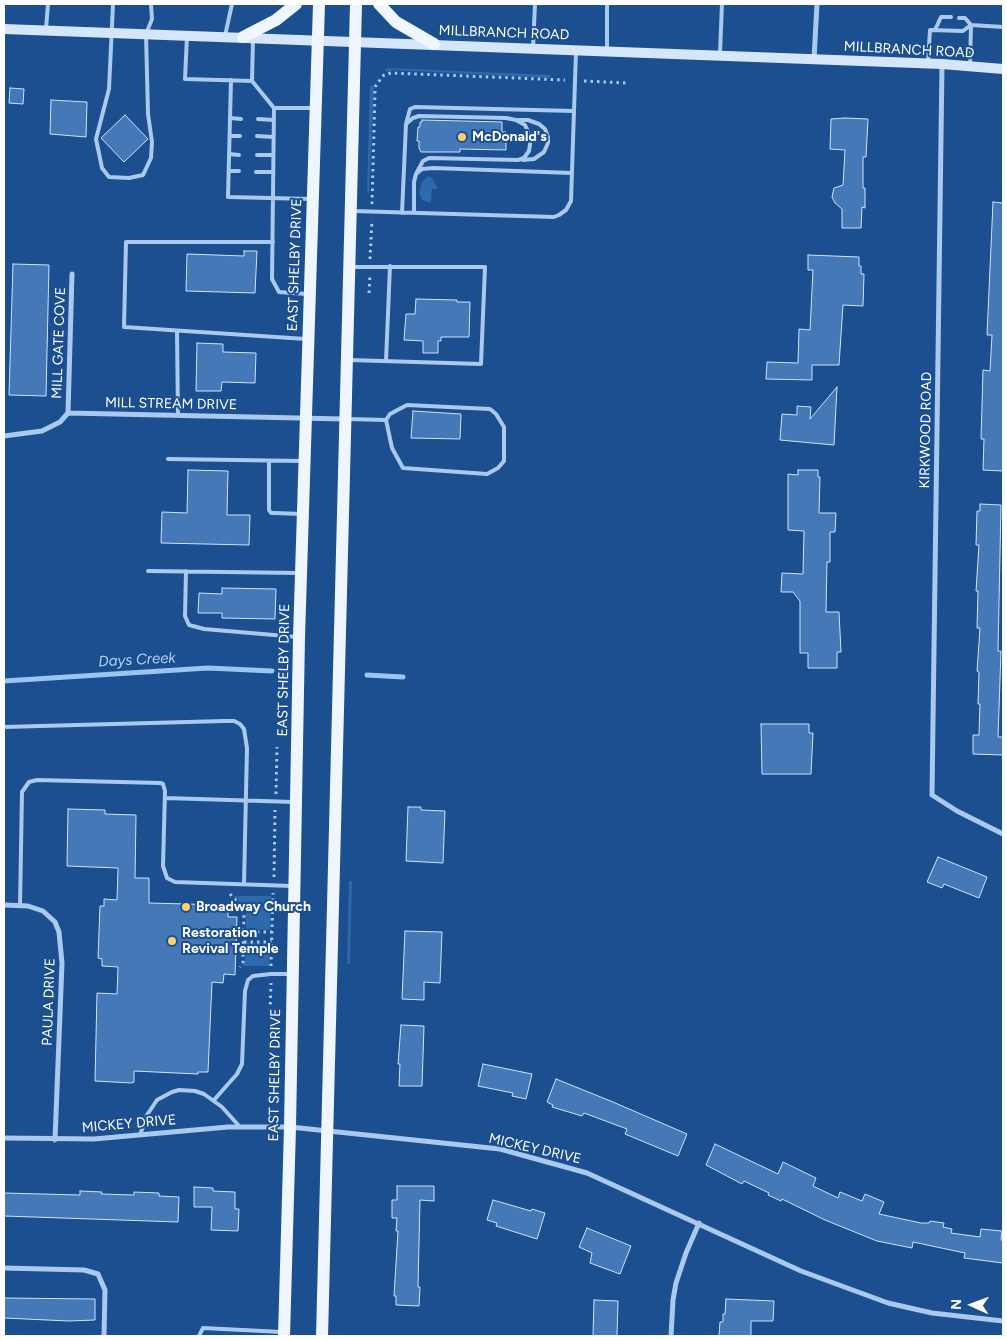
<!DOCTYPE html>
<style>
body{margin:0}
#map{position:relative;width:1007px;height:1340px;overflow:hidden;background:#1b4f8f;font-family:Figtree,sans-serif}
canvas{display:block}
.frame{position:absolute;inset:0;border:5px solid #fff;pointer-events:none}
.north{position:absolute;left:947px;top:1280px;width:50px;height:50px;-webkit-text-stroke:4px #1b4f8f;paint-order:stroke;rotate:272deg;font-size:14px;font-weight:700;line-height:20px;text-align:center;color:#fff}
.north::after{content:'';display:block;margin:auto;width:18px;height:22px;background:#fff;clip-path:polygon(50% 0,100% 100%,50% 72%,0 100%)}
</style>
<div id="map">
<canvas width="1007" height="1340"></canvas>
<div class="frame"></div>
<div class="north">N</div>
</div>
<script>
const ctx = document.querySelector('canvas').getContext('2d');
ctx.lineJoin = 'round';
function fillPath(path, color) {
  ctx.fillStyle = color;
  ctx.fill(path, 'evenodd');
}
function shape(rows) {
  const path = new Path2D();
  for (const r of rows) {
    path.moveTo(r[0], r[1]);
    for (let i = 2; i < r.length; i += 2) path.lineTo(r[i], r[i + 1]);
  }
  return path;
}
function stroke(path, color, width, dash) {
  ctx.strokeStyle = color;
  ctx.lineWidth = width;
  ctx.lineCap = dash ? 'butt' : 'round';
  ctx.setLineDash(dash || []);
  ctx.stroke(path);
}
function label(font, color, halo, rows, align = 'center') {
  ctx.font = font + ' Figtree,sans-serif';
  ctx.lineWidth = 4;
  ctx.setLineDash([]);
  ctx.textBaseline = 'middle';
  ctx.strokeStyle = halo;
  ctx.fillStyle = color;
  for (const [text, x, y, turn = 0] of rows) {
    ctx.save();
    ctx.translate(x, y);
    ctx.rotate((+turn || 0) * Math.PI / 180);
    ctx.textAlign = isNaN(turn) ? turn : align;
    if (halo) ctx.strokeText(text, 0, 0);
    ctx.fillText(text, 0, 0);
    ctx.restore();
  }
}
const green = shape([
 [388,68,550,75,550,78,394,70,386,72,385,69],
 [370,85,374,86,369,193,367,193],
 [428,176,431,177,437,187,437,189,432,189,431,201,430,203,422,200,419,192,422,182],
 [349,881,352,881,350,964,347,964],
 [234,896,271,896,270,930,246,929,246,910],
 [246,943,270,944,269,966,243,966,245,961]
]);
const stream = shape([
 [367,675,403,677],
 [4,681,208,668,272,671]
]);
const building = shape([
 [10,88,24,89,23,104,9,103,10,88],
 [51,100,87,102,86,137,50,134,51,100],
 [125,115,148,139,124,162,101,138,125,115],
 [845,118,868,119,866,157,863,157,863,188,865,188,865,208,862,207,861,228,842,228,842,209,835,203,832,197,834,188,843,185,845,150,830,149,831,119,845,118],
 [422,120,502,122,502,132,506,132,506,150,460,149,460,152,421,152,419,148,419,141,417,141,418,127,420,127,420,122,422,122,422,120],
 [993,202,1003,203,1003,471,983,470,984,439,981,439,983,370,990,371,992,335,987,335,993,202],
 [244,251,257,251,255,293,186,291,187,254,244,256,244,251],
 [808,255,859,257,859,266,861,266,861,274,864,274,863,306,843,305,839,365,812,365,812,380,766,379,767,362,798,363,799,329,810,330,813,270,808,270,808,255],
 [13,264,49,265,46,396,9,395,13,264],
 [416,299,457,300,457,302,470,302,469,337,441,337,441,341,438,341,438,353,423,353,423,341,404,340,406,314,415,314,416,299],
 [197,343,223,344,223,352,256,353,255,383,222,382,221,391,196,391,197,343],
 [837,387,834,445,780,440,782,414,797,415,797,406,811,407,810,419,837,387],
 [413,411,461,414,460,439,411,438,413,411],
 [188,470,228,471,227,515,250,515,249,545,161,543,162,512,187,513,188,470],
 [798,470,818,470,818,477,820,477,819,513,836,513,835,532,830,532,830,562,827,562,826,612,839,612,841,652,837,652,837,668,808,668,808,653,800,653,800,601,793,592,781,592,782,573,803,574,804,531,788,530,788,474,798,475,798,470],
 [980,504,1001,505,998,651,1001,651,998,737,1003,737,1003,755,973,754,973,735,979,735,980,704,978,704,979,672,977,671,980,628,977,628,978,591,976,591,979,545,976,545,977,511,980,511,980,504],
 [222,588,276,589,275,619,222,618,222,613,198,613,199,593,222,594,222,588],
 [761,724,809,724,809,733,813,733,811,774,762,774,761,724],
 [408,807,421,807,421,810,445,811,443,863,406,861,408,807],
 [68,809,105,810,105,814,136,815,135,878,149,878,149,903,225,905,225,909,228,909,228,917,237,917,235,975,224,974,223,983,212,982,208,1072,198,1072,198,1074,134,1071,134,1082,131,1083,95,1081,97,993,117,994,118,967,102,966,102,959,98,958,100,906,104,906,104,899,117,900,118,868,67,866,68,809],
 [938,857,987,877,979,898,944,884,942,888,927,882,938,857],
 [405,931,442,932,440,983,424,982,424,1000,402,999,405,931],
 [401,1025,424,1026,422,1086,399,1086,400,1064,398,1064,401,1025],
 [483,1064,532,1074,526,1099,512,1096,513,1093,478,1086,483,1064],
 [556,1079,613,1102,687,1134,678,1156,625,1134,627,1129,584,1113,582,1116,552,1107,553,1105,547,1102,556,1079],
 [715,1144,778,1174,783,1162,816,1178,813,1186,838,1198,840,1192,862,1201,865,1194,884,1202,879,1214,921,1223,929,1223,930,1221,944,1223,943,1227,952,1229,951,1233,980,1237,981,1229,1002,1231,1001,1240,1003,1241,1003,1263,964,1258,965,1253,913,1242,912,1248,877,1241,825,1220,782,1199,781,1201,768,1195,769,1193,744,1181,742,1184,706,1165,715,1144],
 [397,1186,434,1186,434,1201,420,1200,418,1287,420,1287,419,1306,396,1305,396,1296,394,1296,398,1231,396,1231,397,1218,392,1218,392,1200,397,1200,397,1186],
 [194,1187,213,1188,213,1191,235,1192,235,1209,239,1209,238,1231,211,1230,212,1207,194,1207,194,1187],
 [80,1191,102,1192,101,1194,134,1195,134,1192,159,1193,159,1196,179,1197,178,1222,4,1216,4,1193,80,1195,80,1191],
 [493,1200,531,1211,532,1209,545,1213,537,1239,496,1226,497,1223,487,1220,493,1200],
 [587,1228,631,1246,620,1274,590,1263,592,1253,579,1247,587,1228],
 [4,1298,95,1299,95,1320,69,1321,4,1318,4,1298],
 [726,1299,774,1301,773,1321,751,1321,751,1336,719,1336,720,1322,723,1322,723,1314,725,1314,726,1299],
 [594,1300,618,1301,617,1336,593,1336,594,1300]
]);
const path = shape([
 [584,81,626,83],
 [372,204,375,92,376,85,384,75,391,73,565,80],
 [370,259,372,220],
 [369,293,370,275],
 [276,794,277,747],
 [274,877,275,810],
 [230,894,240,905,244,913,243,957,243,962,240,967],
 [244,932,272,932],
 [244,942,272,942],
 [271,966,273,893],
 [270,1011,271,983]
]);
const service = shape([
 [113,4,109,89,96,139,102,168,109,177,129,178,143,175,151,158,152,142,148,114,146,34,152,19,151,4],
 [959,18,965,18,971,25,970,66],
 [46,29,48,4],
 [935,30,941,17,951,17],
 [187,36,185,79,252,81,274,108,272,279,279,292,307,294],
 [225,36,232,4],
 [533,48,535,4],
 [607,51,607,4],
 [720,53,722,4],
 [928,63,930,30,963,31,971,25,1003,27],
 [231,80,228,197,310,199],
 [252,81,253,39],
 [274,108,314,108],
 [231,118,241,119],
 [258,119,274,120],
 [518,120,528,120,539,124,545,129,548,137,548,143,544,152,534,159,523,160],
 [406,124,413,118,419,116,506,118,516,120,525,125,531,138,529,151,524,158,518,160,429,158,423,161,416,174],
 [230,136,240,136],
 [257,136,273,137],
 [229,154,239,155],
 [257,155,273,155],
 [229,171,239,171],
 [256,172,273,172],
 [353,211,554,217,559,215,566,210,571,201,576,51],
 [402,213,406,124,410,109,415,107,574,111],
 [414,213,414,182,416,174,422,169,433,168,572,173],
 [273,242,126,242,124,327,306,339],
 [177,331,178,415],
 [349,360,481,364,485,267,351,267],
 [386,361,390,266],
 [407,405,490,409,496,414,504,427,504,461,498,468,487,474,403,468,392,448,386,420,390,414,407,405],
 [348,419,386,420],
 [168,459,303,461],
 [269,461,269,510,271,513,276,513,301,514],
 [148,571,299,573],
 [186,571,185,616,189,625,204,629,297,637],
 [4,727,224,721,234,721,240,724,244,729,247,748,244,884],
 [165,798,294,802],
 [20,906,22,792,29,782,37,780,161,783,163,784,165,791,163,866,167,878,175,882,292,886],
 [214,1100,237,1074,242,1064,245,991,248,980,253,976,271,974,290,974],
 [140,1135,147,1115,157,1100,172,1092,179,1090,195,1091,204,1094,222,1107,240,1127],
 [199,1336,203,1328,282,1332]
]);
const minor = shape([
 [814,59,817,4],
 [942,64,932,795,957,811,1003,834],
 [68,413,72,274],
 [4,436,42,431,60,422,68,413,344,419],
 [4,905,28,906,43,911,55,922,59,932,62,963,55,1140],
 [4,1138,94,1139,228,1127,290,1127,500,1149,587,1173,801,1271,888,1303,932,1313,1003,1321],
 [4,1268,84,1270,98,1274,105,1290,104,1336],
 [671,1336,673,1300,676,1283,686,1253,699,1223]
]);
const secondary = shape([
 [4,29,942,64,1003,69]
]);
const primary = shape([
 [379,4,396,22,434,44],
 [243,37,276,20,296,4],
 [284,1336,290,1127,299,637,319,4],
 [322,1336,356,4]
]);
const markers = [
 [462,137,5,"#ffd166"],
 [186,907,5,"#ffd166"],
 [172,941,5,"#ffd166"]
];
const streetNames = [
 ["MILLBRANCH ROAD",504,33,2],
 ["MILLBRANCH ROAD",909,50,3],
 ["EAST SHELBY DRIVE",295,265,-88],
 ["MILL GATE COVE",59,343,-88],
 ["MILL STREAM DRIVE",171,404,1],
 ["KIRKWOOD ROAD",926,430,-89],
 ["EAST SHELBY DRIVE",284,670,-89],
 ["PAULA DRIVE",49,1002,-88],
 ["EAST SHELBY DRIVE",275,1075,-89],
 ["MICKEY DRIVE",129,1124,-5],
 ["MICKEY DRIVE",535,1149,13]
];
const poiNames = [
 ["McDonald's",472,137],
 ["Broadway Church",196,907],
 ["Restoration",182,933],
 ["Revival Temple",182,949]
];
const waterNames = [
 ["Days Creek",137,660,-3]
];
fillPath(green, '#2e69ad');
stroke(stream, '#9cc4f0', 5);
fillPath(building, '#4478b7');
stroke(building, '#cfe3fa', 1);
stroke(path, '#a9c9ee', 3, [2.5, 4]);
stroke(service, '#a9c9ee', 4);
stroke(minor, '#a9c9ee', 5);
stroke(secondary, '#d6e6fa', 10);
stroke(primary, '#f0f6ff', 12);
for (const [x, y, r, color] of markers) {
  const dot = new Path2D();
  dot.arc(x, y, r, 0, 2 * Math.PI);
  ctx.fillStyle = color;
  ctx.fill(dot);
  stroke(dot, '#1b4f8f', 2);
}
label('14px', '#fff', '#1b4f8f', streetNames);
label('bold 14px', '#fff', '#1b4f8f', poiNames, 'left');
label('italic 15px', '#b5d3f5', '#1b4f8f', waterNames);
</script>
